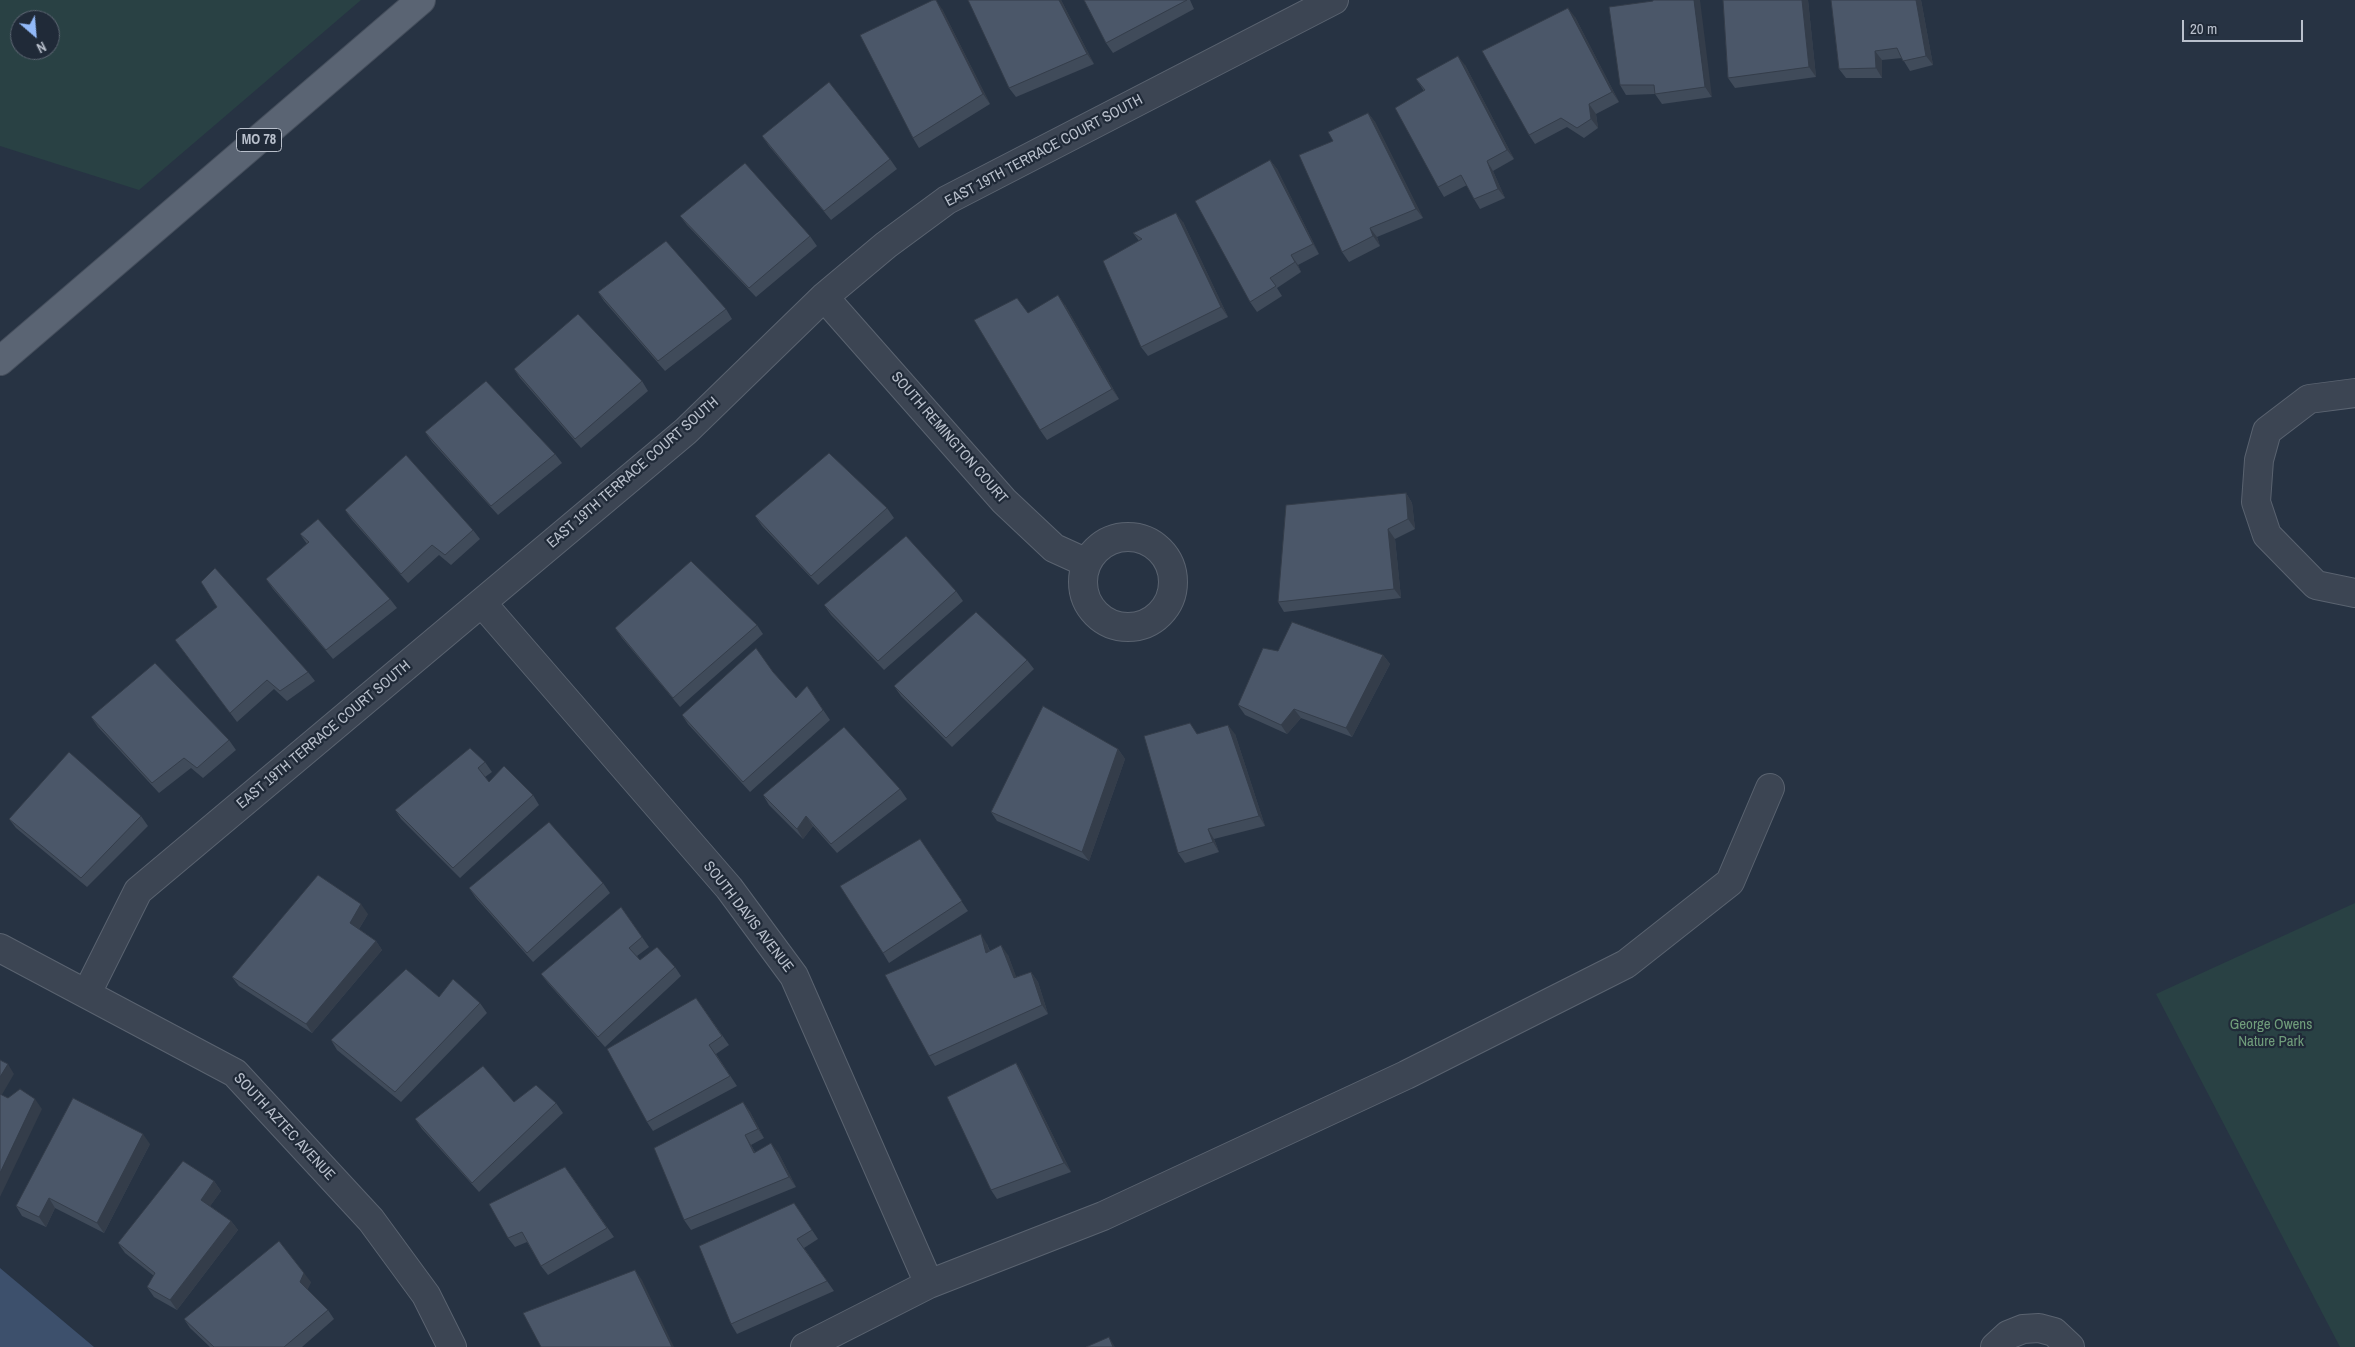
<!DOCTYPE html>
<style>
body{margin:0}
#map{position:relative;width:2355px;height:1347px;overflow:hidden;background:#273343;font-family:"Archivo Narrow",sans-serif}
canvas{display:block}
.north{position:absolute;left:10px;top:10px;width:50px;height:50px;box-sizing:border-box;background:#202a38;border:1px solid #5d6673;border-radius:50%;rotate:153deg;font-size:14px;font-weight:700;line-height:20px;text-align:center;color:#b9c0cc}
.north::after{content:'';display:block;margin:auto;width:18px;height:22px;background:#92b9f8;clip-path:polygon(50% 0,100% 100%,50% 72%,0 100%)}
.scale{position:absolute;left:2182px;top:20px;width:121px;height:22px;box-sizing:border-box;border:2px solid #b9c0cc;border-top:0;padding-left:6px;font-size:15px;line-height:18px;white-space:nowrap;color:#b9c0cc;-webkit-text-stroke:4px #202a38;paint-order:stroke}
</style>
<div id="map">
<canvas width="2355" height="1347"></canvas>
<div class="north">N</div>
<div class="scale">20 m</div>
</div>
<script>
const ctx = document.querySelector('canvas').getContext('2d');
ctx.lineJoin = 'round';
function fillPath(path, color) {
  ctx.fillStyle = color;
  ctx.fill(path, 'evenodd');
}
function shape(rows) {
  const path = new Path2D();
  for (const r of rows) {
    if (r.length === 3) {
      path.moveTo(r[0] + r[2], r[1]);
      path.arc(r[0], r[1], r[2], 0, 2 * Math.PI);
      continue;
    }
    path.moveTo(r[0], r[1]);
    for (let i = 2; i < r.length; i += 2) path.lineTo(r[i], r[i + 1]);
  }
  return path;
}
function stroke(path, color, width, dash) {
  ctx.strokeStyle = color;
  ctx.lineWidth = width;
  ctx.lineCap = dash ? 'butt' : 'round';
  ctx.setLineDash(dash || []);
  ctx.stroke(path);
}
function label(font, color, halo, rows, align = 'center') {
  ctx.font = font + ' "Archivo Narrow",sans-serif';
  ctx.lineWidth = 4.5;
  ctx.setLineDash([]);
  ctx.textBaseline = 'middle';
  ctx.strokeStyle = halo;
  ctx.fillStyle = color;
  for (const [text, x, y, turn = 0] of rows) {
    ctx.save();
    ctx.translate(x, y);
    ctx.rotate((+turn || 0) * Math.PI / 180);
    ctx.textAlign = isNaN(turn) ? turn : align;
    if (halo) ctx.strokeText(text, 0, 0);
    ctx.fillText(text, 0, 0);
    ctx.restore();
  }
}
const green = shape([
 [0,0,361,0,139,190,0,146],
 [20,20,50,20,50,50,20,50],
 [2355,903,2355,1347,2340,1347,2156,994]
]);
const water = shape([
 [0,1268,94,1347,0,1347]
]);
const street = shape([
 [824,297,1004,501,1054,548,1087,563],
 [2355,393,2309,399,2267,431,2259,460,2256,502,2267,535,2316,585,2355,593],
 [1128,582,45],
 [482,603,729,888,794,976,929,1284],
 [0,948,235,1073,371,1220,426,1295,452,1347],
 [87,993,138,891,686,431,824,297,886,245,947,200,1334,0],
 [805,1347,929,1284,1103,1216,1406,1075,1626,964,1730,882,1770,788],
 [1995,1347,2008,1335,2023,1329,2039,1328,2054,1332,2070,1347]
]);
const primary = shape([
 [0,361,421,0]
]);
const wall = shape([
 [1061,0,1094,64,1016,97,1009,88],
 [1084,0,1190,0,1194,9,1113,53,1106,43],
 [1723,0,1808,0,1816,77,1735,88,1728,78],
 [1831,0,1921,0,1933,65,1910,71,1902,58,1882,60,1882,78,1846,78,1839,69],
 [1653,1,1712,97,1662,104,1655,94,1626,95,1620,85],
 [942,9,990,104,919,148,913,138],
 [1575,17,1619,102,1596,114,1598,128,1584,138,1567,127,1535,144,1529,135],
 [1465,65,1514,159,1493,171,1505,198,1480,209,1474,199,1467,185,1444,197,1438,187,1424,91,1416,79],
 [1368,113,1375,122,1423,218,1377,237,1380,246,1349,262,1342,252,1333,141],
 [762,136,890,159,897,169,831,220,769,146],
 [1270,160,1277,169,1319,254,1298,265,1301,272,1277,288,1282,296,1257,312,1250,302],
 [680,216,810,236,817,246,756,297,687,225],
 [1183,222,1228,317,1148,356,1141,347,1139,241,1133,233],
 [598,292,726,309,732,319,665,371,604,301],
 [1065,305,1119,399,1047,440,1040,430,1028,313],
 [514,369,642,381,648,391,581,448,520,378],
 [425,432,555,454,562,463,498,515,432,442],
 [1406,493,1412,503,1415,529,1395,539,1401,598,1284,612,1278,602],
 [887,508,894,518,818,585,762,526,755,516],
 [345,510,473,530,480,539,451,565,439,555,408,583,352,520],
 [300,534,390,599,397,608,333,659,273,589,266,579,307,544],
 [956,591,963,601,884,670,831,615,824,605],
 [757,625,763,634,680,707,622,638,615,628],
 [175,640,308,672,315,681,287,701,274,689,237,722],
 [1278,651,1383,655,1390,664,1352,737,1301,718,1287,734,1245,715,1238,705],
 [1027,660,1034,669,952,747,901,696,894,686],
 [773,672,796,698,807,686,830,720,750,792,688,724,682,715],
 [91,717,229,740,236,750,203,778,191,768,159,793,98,727],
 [1197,734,1235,734,1265,826,1214,839,1219,852,1185,863,1178,853],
 [1118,749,1125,759,1089,861,997,821,991,812],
 [485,762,492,772,485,777,489,782,533,795,539,805,460,878,401,819,395,810],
 [900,789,907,799,837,853,813,826,803,839,769,805,763,795],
 [141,816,148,826,87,887,16,828,9,819],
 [920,839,968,911,889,963,883,953],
 [603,883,610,893,533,962,476,898,469,888],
 [621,907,649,947,637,956,640,960,675,967,681,976,605,1047,548,983,541,974],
 [368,914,359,929,376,941,382,950,312,1033,239,986,232,977],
 [987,944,990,951,1008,955,1016,977,1031,972,1038,982,1048,1014,935,1066,929,1056],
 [439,997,480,1003,487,1013,401,1102,337,1050,331,1040],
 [696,998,729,1045,716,1054,737,1086,653,1131,647,1122],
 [1016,1063,1022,1073,1071,1172,997,1199,991,1190],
 [514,1102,556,1103,563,1113,479,1192,422,1129,415,1119],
 [743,1102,750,1112,764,1138,751,1145,755,1152,778,1152,796,1187,691,1230,684,1220],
 [150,1144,104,1233,55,1208,46,1227,22,1216,16,1206],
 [565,1167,614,1237,548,1275,541,1266,527,1242,515,1247,508,1238],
 [214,1181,221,1191,210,1206,231,1221,238,1230,177,1310,154,1297,147,1287,154,1276,125,1253,118,1243],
 [794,1203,818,1239,804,1248,834,1291,737,1334,731,1324],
 [311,1282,307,1290,328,1310,334,1319,302,1347,210,1347,190,1328,184,1319]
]);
const shadedWall = shape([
 [936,0,942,9,990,104,983,94],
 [1059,0,1061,0,1094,64,1087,54],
 [1694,0,1700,0,1712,97,1705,87],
 [1802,0,1808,0,1816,77,1809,67],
 [1916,0,1921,0,1933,65,1926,56],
 [1568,8,1575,17,1619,102,1612,92],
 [1875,51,1882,60,1882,78,1876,68],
 [1458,56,1465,65,1514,159,1507,150],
 [1589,104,1596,114,1598,128,1591,119],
 [1368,113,1375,122,1423,218,1416,209],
 [1270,160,1277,169,1319,254,1313,244],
 [1487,161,1493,171,1505,198,1498,189],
 [1176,213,1183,222,1228,317,1221,307],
 [1370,228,1377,237,1380,246,1373,236],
 [1291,255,1298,265,1301,272,1295,262],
 [1058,295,1065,305,1119,399,1112,389],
 [1406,493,1412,503,1415,529,1408,519],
 [1388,529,1395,539,1401,598,1394,589],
 [1383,655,1390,664,1352,737,1346,728],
 [1294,709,1301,718,1287,734,1281,725],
 [1228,725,1235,734,1265,826,1259,816],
 [1118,749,1125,759,1089,861,1082,852],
 [806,816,813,826,803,839,797,829],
 [1208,829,1214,839,1219,852,1213,842],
 [361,904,368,914,357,932,350,923],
 [981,934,987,944,993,962,986,953],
 [376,941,382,950,312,1033,306,1024],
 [1001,945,1008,955,1020,987,1014,978],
 [1031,972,1038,982,1048,1014,1042,1005],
 [1016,1063,1022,1073,1071,1172,1064,1163],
 [8,1064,14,1074,0,1098,0,1077],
 [35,1099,42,1109,0,1197,0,1173],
 [743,1102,750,1112,764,1138,758,1129],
 [143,1134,150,1144,104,1233,97,1223],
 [745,1135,751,1145,760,1163,754,1153],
 [771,1143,778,1152,796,1187,789,1177],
 [214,1181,221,1191,208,1209,201,1200],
 [49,1198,55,1208,46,1227,39,1217],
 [231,1221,238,1230,177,1310,170,1300],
 [635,1270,642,1280,674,1347,672,1347],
 [304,1273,311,1282,306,1292,300,1282],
 [1109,1337,1115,1347,1113,1347]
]);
const building = shape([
 [933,0,936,0,983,94,913,138,860,35,933,0],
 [968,0,1059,0,1087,54,1009,88,968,0],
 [1084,0,1187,0,1106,43,1084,0],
 [1653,0,1694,0,1705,87,1655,94,1654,85,1620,85,1609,7,1653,1,1653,0],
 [1723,0,1802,0,1809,67,1728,78,1723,0],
 [1831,0,1916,0,1926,56,1903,61,1897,48,1875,51,1876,68,1839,69,1831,0],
 [1568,8,1612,92,1589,104,1591,119,1577,128,1561,118,1529,135,1482,51,1568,8],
 [1458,56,1507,150,1487,161,1498,189,1474,199,1461,175,1438,187,1395,108,1425,90,1416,79,1458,56],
 [829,82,890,159,824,211,762,136,829,82],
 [1368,113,1416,209,1370,228,1373,236,1342,252,1299,155,1333,141,1328,132,1368,113],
 [1270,160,1313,244,1291,255,1295,262,1270,278,1276,286,1250,302,1195,201,1270,160],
 [745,163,810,236,749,288,680,216,745,163],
 [1176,213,1221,307,1141,347,1103,261,1142,239,1133,233,1176,213],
 [666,241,726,309,658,361,598,292,666,241],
 [1058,295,1112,389,1040,430,974,320,1017,298,1028,313,1058,295],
 [578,314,642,381,575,439,514,369,578,314],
 [486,381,555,454,491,506,425,432,486,381],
 [829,453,887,508,811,576,755,516,829,453],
 [406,455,473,530,445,555,432,545,401,574,345,510,406,455],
 [1406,493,1408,519,1388,529,1394,589,1278,602,1286,505,1406,493],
 [318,519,390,599,326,650,266,579,309,542,300,534,318,519],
 [906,536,956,591,878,661,824,605,906,536],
 [691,561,757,625,673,698,615,628,691,561],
 [215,568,308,672,280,691,267,680,230,713,175,640,217,607,201,582,215,568],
 [976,612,1027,660,946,738,894,686,976,612],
 [1292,622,1383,655,1346,728,1294,709,1281,725,1238,705,1263,648,1278,651,1292,622],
 [756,648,773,672,796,698,807,686,823,710,743,782,682,715,756,648],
 [155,663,229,740,197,768,184,758,152,783,91,717,155,663],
 [1043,706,1118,749,1082,852,991,812,1043,706],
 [1190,723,1197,734,1228,725,1259,816,1208,829,1213,842,1178,853,1144,736,1190,723],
 [844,727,900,789,831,844,806,816,797,829,763,795,844,727],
 [470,748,485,762,478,768,489,782,504,766,533,795,453,868,395,810,470,748],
 [69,752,141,816,81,878,9,819,69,752],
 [549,822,603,883,527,953,469,888,549,822],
 [920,839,962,901,883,953,840,886,920,839],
 [318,875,361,904,350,923,376,941,306,1024,232,977,318,875],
 [621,907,642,937,629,948,640,960,657,947,675,967,598,1037,541,974,621,907],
 [981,934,986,953,1001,945,1014,978,1031,972,1042,1005,929,1056,885,975,981,934],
 [406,969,439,997,453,979,480,1003,395,1092,331,1040,406,969],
 [696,998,722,1036,709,1045,730,1076,647,1122,607,1049,696,998],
 [0,1060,8,1064,0,1077,0,1060],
 [1016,1063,1064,1163,991,1190,947,1097,1016,1063],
 [483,1066,514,1102,536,1085,556,1103,472,1183,415,1119,483,1066],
 [20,1089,35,1099,0,1173,0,1094,8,1098,20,1089],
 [73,1098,143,1134,97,1223,49,1198,39,1217,16,1206,73,1098],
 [743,1102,758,1129,745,1135,754,1153,771,1143,789,1177,684,1220,654,1148,743,1102],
 [183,1161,214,1181,201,1200,231,1221,170,1300,147,1287,155,1273,118,1243,183,1161],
 [565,1167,607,1228,541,1266,522,1232,508,1238,489,1204,565,1167],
 [794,1203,812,1230,797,1239,827,1281,731,1324,699,1246,794,1203],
 [279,1241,304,1273,300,1282,328,1310,284,1347,214,1347,184,1319,279,1241],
 [635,1270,672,1347,541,1347,523,1313,635,1270],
 [1109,1337,1113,1347,1086,1347,1109,1337]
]);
const shields = [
 [259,140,45]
];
const shieldNames = [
 ["MO 78",259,140]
];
const streetNames = [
 ["EAST 19TH TERRACE COURT SOUTH",1044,151,-28],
 ["SOUTH REMINGTON COURT",949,438,49],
 ["EAST 19TH TERRACE COURT SOUTH",633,473,-41],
 ["EAST 19TH TERRACE COURT SOUTH",324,735,-40],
 ["SOUTH DAVIS AVENUE",748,917,52],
 ["SOUTH AZTEC AVENUE",284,1127,47]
];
const parkNames = [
 ["George Owens",2271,1025],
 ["Nature Park",2271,1042]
];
fillPath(green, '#294144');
fillPath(water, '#3d506c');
stroke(street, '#5a6370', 30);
stroke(primary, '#454e5c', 30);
stroke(street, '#3c4553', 28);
stroke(primary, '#5a6473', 28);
fillPath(wall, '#404b5a');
fillPath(shadedWall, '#343d4a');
fillPath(building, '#4b5769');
stroke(building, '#343d4a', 1);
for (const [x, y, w] of shields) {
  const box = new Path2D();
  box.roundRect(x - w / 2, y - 11.5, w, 23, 4);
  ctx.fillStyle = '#202a38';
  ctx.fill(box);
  stroke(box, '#b9c0cc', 1);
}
label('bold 14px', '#b9c0cc', null, shieldNames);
label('15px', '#b9c0cc', '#202a38', streetNames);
label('15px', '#709d7b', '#202a38', parkNames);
</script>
